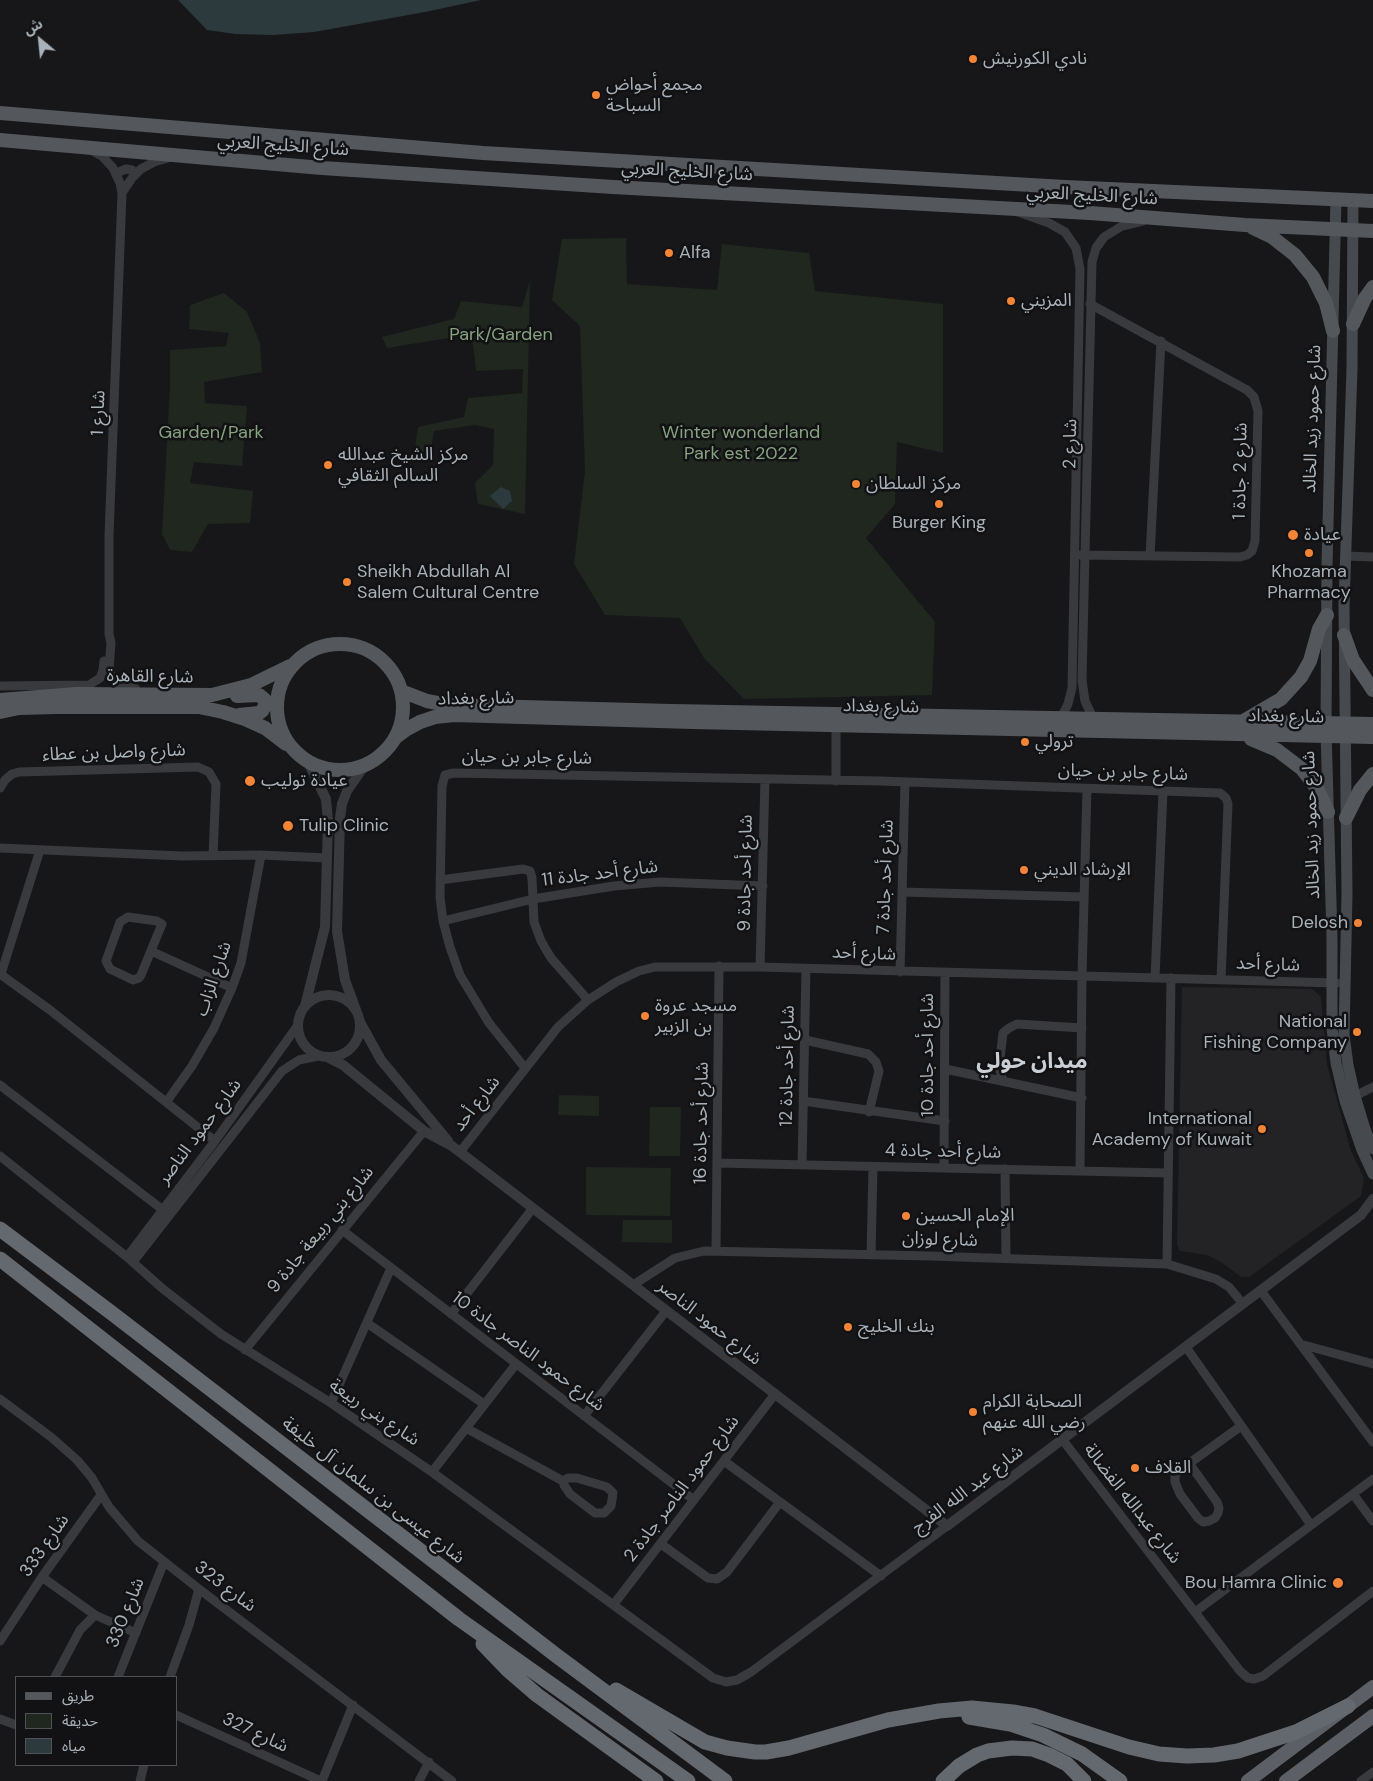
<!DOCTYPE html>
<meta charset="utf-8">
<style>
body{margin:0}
#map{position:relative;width:1373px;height:1781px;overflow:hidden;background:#171719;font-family:"DM Sans","Noto Sans Arabic",sans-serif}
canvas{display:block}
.legend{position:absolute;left:15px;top:1676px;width:162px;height:90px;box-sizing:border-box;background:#121214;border:1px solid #4e5256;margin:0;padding:6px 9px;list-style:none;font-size:15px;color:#a9b2b9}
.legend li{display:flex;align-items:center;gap:10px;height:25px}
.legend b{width:25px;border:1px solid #4e5256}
.north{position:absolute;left:15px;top:15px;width:50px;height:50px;-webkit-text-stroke:4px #121214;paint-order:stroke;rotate:332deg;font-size:14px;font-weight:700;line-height:20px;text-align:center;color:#a9b2b9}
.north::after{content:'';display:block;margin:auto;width:18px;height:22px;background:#a9b2b9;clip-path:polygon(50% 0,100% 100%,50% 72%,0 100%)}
</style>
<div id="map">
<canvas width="1373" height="1781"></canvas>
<ul class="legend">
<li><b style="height:6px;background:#54585d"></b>طريق</li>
<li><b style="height:14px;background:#1f271f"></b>حديقة</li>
<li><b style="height:14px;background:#2d3a3d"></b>مياه</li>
</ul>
<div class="north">ش</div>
</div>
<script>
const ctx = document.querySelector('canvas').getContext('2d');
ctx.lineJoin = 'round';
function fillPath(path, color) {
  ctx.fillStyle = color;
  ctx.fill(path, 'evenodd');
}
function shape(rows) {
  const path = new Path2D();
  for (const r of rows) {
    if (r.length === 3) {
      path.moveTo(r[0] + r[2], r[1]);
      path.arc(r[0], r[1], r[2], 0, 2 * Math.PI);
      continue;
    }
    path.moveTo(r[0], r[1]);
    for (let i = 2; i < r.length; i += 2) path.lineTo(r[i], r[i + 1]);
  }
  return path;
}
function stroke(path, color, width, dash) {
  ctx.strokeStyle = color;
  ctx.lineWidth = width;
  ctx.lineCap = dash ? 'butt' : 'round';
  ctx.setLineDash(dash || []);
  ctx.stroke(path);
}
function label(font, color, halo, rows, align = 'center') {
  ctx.font = font + ' "DM Sans","Noto Sans Arabic",sans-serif';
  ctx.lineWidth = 5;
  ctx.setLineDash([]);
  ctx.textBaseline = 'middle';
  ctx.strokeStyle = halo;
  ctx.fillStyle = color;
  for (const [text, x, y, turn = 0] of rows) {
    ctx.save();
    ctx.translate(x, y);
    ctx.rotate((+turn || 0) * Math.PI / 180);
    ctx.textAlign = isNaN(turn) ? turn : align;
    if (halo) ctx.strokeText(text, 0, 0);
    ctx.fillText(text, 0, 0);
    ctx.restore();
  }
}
const built = shape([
 [1182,987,1312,989,1321,997,1327,1064,1351,1151,1364,1178,1361,1196,1249,1277,1241,1277,1221,1262,1207,1255,1180,1251,1177,1244]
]);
const green = shape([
 [626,238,627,284,717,290,722,244,809,253,815,291,943,304,943,453,897,442,895,504,866,538,935,622,932,695,744,699,704,658,680,618,605,615,574,564,585,471,580,326,552,300,562,239],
 [530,280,525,514,478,504,475,483,493,465,494,429,475,425,434,431,430,455,414,454,418,427,464,417,468,398,522,393,523,369,476,371,473,344,467,335,387,348,382,337,454,319,461,301,522,307],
 [224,293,247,312,260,343,262,372,204,382,205,403,247,406,242,466,194,462,190,483,253,491,250,523,208,524,192,552,170,550,162,534,170,387,170,350,226,346,229,333,189,329,190,305],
 [559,1095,599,1096,599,1116,558,1115],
 [650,1107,681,1107,680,1156,649,1156],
 [586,1167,671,1168,670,1216,586,1215],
 [623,1220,672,1220,672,1243,622,1242]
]);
const water = shape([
 [178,0,481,0,425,12,314,32,273,35,236,34,207,30],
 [501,487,510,491,512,501,503,509,490,496]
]);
const minor = shape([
 [91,150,102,156,113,168,120,183,122,193,109,536,109,634,111,643,109,669,112,677,119,685,136,689],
 [117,174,121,171,126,169,132,170,136,174],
 [122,193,132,178,141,169,154,162,168,158],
 [1018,212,1049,223,1065,232,1076,248,1080,269,1072,688,1068,704,1061,718],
 [1081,555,1240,557,1247,555,1252,551,1255,541,1258,411,1254,397,1247,390,1090,304],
 [1150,556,1161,341],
 [1345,556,1373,557],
 [0,686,89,685,100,678,103,670,104,661],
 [1093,718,1085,701,1082,680,1092,262,1096,248,1104,237,1122,226,1143,221],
 [836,781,836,725],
 [0,788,5,780,12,774,19,772,198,767,209,772,216,784,213,856],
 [0,848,182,856,261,855,327,858],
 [440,880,523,869,530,871,532,878,534,922,541,941,551,958,588,1000],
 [902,892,1084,897],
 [128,917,157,921,162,924,141,975,139,978,133,980,110,969,106,961,120,922,128,917],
 [443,921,533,899,614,886,660,882,763,886],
 [151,951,232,988],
 [760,967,765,779],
 [900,972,905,782],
 [0,974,50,1010,215,1141],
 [1,974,40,850],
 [1155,978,1163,791],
 [805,1040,868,1054,876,1062,879,1071,869,1112],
 [525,1068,489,1023,460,975,450,947,443,921,440,897,442,786,445,775,454,773,880,781,1220,793,1226,798,1228,804,1221,980],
 [945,1069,1082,1098],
 [1003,1081,999,1067,1003,1033,1009,1028,1017,1024,1082,1028],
 [0,1085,163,1210],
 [1355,1096,1373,1087],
 [167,1101,192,1066,214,1028,232,988,241,963,261,855],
 [803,1101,945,1121],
 [460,1152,558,1027,588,1000,616,982,639,971,655,967,760,967,1337,983],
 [0,1156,127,1257,163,1289,221,1334,331,1403,432,1472,713,1678,726,1682,737,1680,751,1672,947,1526],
 [718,1163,1168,1173],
 [802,1165,806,969],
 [944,1168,945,973],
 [1005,1169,1006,1258],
 [1080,1171,1082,976,1087,789],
 [342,1230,694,1500],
 [716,1250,719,966],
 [871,1255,873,1167],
 [127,1257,215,1141,298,1025],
 [133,1262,282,1071,299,1060,318,1056],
 [1167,1264,1171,978],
 [633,1285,675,1258,704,1251,930,1256,1167,1264,1216,1279,1229,1287,1243,1304],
 [1261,1291,1373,1442],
 [451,1314,533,1208],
 [367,1323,484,1404],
 [1300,1344,1373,1364],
 [1186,1347,1311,1525],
 [245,1350,424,1131],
 [0,1399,51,1437,77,1460,92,1478,109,1507,138,1541,199,1589,452,1781],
 [331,1403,391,1268],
 [584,1416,666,1311],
 [466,1428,563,1481,564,1485,570,1494,595,1513,604,1513,611,1506,613,1493,607,1487,577,1478,568,1478,563,1481],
 [1062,1439,1240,1671,1248,1678,1254,1679,1263,1676,1373,1591],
 [724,1461,881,1576],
 [1189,1463,1217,1502,1219,1508,1218,1513,1215,1518,1209,1521,1203,1522,1198,1518,1180,1494,1175,1482,1175,1475,1180,1470,1241,1426],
 [432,1472,516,1364],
 [1353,1494,1373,1521],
 [661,1544,708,1578,717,1579,727,1572,780,1502],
 [42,1577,95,1615,136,1633],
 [614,1604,775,1394],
 [1195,1612,1373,1479],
 [0,1641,42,1577,101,1495],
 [55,1677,80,1630,95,1615],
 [118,1677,164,1562],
 [170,1677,189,1625,199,1589],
 [176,1715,321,1781],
 [0,1719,16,1725],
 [140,1781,144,1765],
 [322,1781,353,1705],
 [419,1781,429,1762],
 [1361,1781,1373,1772]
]);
const tertiary = shape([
 [329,1026,31],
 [305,1006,325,927,328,821,326,799,308,762],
 [356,1010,345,980,337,931,340,818,342,804,347,791,365,765],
 [360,1022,381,1060,448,1141],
 [329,1058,343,1065,424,1131,452,1146,947,1526,1361,1215,1373,1199]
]);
const secondary = shape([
 [1336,199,1327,565,1326,731,1332,937,1332,1028,1336,1063,1345,1101,1362,1150,1373,1174],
 [1353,200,1352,369,1344,604,1347,894,1344,1035,1348,1065,1355,1096,1365,1129,1373,1149]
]);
const primary = shape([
 [0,113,483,153,1065,187,1373,201],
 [0,140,322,168,613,187,1090,213,1245,225,1373,231],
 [1253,228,1272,237,1295,255,1313,277,1326,303,1333,331],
 [1353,324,1365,298,1373,287],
 [1344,635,1353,660,1373,690],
 [340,707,63],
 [401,691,427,701,448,705,671,711,1373,724],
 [237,696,259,695,265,700,266,704,262,711,259,713,239,715],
 [0,700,76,694,212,695,251,685,290,666],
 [0,712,19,708,57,707,199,707,223,712,245,719,265,728,286,744],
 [1245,720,1281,699,1301,677,1310,661,1319,629,1327,615],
 [395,738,407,729,420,722,435,717,454,715,693,722,1373,737],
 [1251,739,1277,750,1302,769,1318,790,1328,812],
 [1346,818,1360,790,1373,774]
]);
const trunk = shape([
 [1248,1781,1373,1687],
 [1286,1781,1373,1716]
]);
const motorway = shape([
 [0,1229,113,1314,557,1656,725,1781],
 [0,1259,459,1619,688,1781],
 [483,1644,508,1670,537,1695,656,1781],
 [616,1690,705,1742,727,1748,755,1752,766,1752,789,1748,888,1720,939,1711,972,1708,1013,1712,1035,1716,1129,1747,1159,1754,1187,1756,1214,1755,1238,1751,1296,1732,1348,1706],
 [969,1717,1010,1724,1043,1735,1082,1754,1120,1781],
 [943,1781,959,1766,977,1755,988,1751,1012,1748,1032,1749,1049,1755,1067,1764,1084,1781]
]);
const markers = [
 [973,59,5,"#f18436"],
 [596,95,5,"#f18436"],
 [669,253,5,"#f18436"],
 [1011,301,5,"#f18436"],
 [328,465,5,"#f18436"],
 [856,484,5,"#f18436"],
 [939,504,5,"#f18436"],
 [1293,535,6,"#f18436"],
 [1309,553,5,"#f18436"],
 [347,582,5,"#f18436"],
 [1025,742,5,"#f18436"],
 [250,781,6,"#f18436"],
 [288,826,6,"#f18436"],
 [1024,870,5,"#f18436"],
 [1358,923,5,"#f18436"],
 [645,1016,5,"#f18436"],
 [1357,1032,5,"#f18436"],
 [1262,1129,5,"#f18436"],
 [906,1216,5,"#f18436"],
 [848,1327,5,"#f18436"],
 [973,1412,5,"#f18436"],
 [1135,1468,5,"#f18436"],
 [1338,1583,6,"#f18436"]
];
const poiNames = [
 ["نادي الكورنيش",983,59],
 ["مجمع أحواض",606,85],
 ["السباحة",606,106],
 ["Alfa",679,253],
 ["المزيني",1021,301],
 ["مركز الشيخ عبدالله",338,455],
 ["السالم الثقافي",338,476],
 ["مركز السلطان",866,484],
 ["Burger King",939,523,"center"],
 ["عيادة",1304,535],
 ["Sheikh Abdullah Al",357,572],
 ["Salem Cultural Centre",357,593],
 ["Khozama",1309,572,"center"],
 ["Pharmacy",1309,593,"center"],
 ["ترولي",1035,742],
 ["عيادة توليب",261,781],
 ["Tulip Clinic",299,826],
 ["الإرشاد الديني",1034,870],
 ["Delosh",1348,923,"right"],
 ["مسجد عروة",655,1006],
 ["بن الزبير",655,1027],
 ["National",1347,1022,"right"],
 ["Fishing Company",1347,1043,"right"],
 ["International",1252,1119,"right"],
 ["Academy of Kuwait",1252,1140,"right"],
 ["الإمام الحسين",916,1216],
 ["بنك الخليج",858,1327],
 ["الصحابة الكرام",983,1402],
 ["رضي الله عنهم",983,1423],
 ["القلاف",1145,1468],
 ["Bou Hamra Clinic",1327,1583,"right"]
];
const streetNames = [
 ["شارع الخليج العربي",283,146,4],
 ["شارع الخليج العربي",687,172,3],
 ["شارع الخليج العربي",1092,196,3],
 ["شارع 1",99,413,-88],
 ["شارع حمود زيد الخالد",1313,419,-88],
 ["شارع 2",1071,444,-89],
 ["شارع 2 جادة 1",1241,471,-89],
 ["شارع القاهرة",150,677,1],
 ["شارع بغداد",476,699,-1],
 ["شارع بغداد",881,707,1],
 ["شارع بغداد",1286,717,1],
 ["شارع واصل بن عطاء",114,753,-2],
 ["شارع جابر بن حيان",527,758,1],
 ["شارع جابر بن حيان",1123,773,2],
 ["شارع حمود زيد الخالد",1312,825,-92],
 ["شارع أحد جادة 9",746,873,-89],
 ["شارع أحد جادة 11",600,874,-7],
 ["شارع أحد جادة 7",886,877,-88],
 ["شارع أحد",864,954,2],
 ["شارع أحد",1268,965,2],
 ["شارع الزاب",214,979,-71],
 ["شارع أحد جادة 10",928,1055,-90],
 ["شارع أحد جادة 12",788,1066,-89],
 ["شارع أحد",477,1104,-52],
 ["شارع أحد جادة 16",702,1123,-89],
 ["شارع حمود الناصر",200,1132,-53],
 ["شارع أحد جادة 4",943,1152,1],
 ["شارع بني ربيعة جادة 9",321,1230,-51],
 ["شارع لوزان",940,1240,2],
 ["شارع حمود الناصر",709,1323,38],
 ["شارع حمود الناصر جادة 10",528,1352,37],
 ["شارع بني ربيعة",374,1413,34],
 ["شارع حمود الناصر جادة 2",682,1489,-53],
 ["شارع عبد الله الفرج",968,1490,-37],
 ["شارع عيسى بن سلمان آل خليفة",373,1491,38],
 ["شارع عبدالله الفضالة",1132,1504,52],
 ["شارع 333",45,1546,-55],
 ["شارع 323",225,1587,37],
 ["شارع 330",126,1613,-68],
 ["شارع 327",255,1733,25]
];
const parkNames = [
 ["Park/Garden",501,335],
 ["Garden/Park",211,433],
 ["Winter wonderland",741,433],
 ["Park est 2022",741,454]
];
const districtNames = [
 ["ميدان حولي",1032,1062]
];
fillPath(built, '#232326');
fillPath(green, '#1f271f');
fillPath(water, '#2d3a3d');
stroke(minor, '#383a3e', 9);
stroke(tertiary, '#383a3e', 10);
stroke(secondary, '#464a4e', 11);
stroke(primary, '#54585d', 14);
stroke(trunk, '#5c6066', 14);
stroke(motorway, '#64696f', 15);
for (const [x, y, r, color] of markers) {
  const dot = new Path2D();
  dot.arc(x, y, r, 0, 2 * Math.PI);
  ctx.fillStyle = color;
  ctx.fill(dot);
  stroke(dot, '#121214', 2);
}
label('18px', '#a9b2b9', '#121214', poiNames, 'left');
label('18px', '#a9b2b9', '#121214', streetNames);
label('18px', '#87a380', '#121214', parkNames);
label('bold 22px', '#cacfd5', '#121214', districtNames);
</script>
